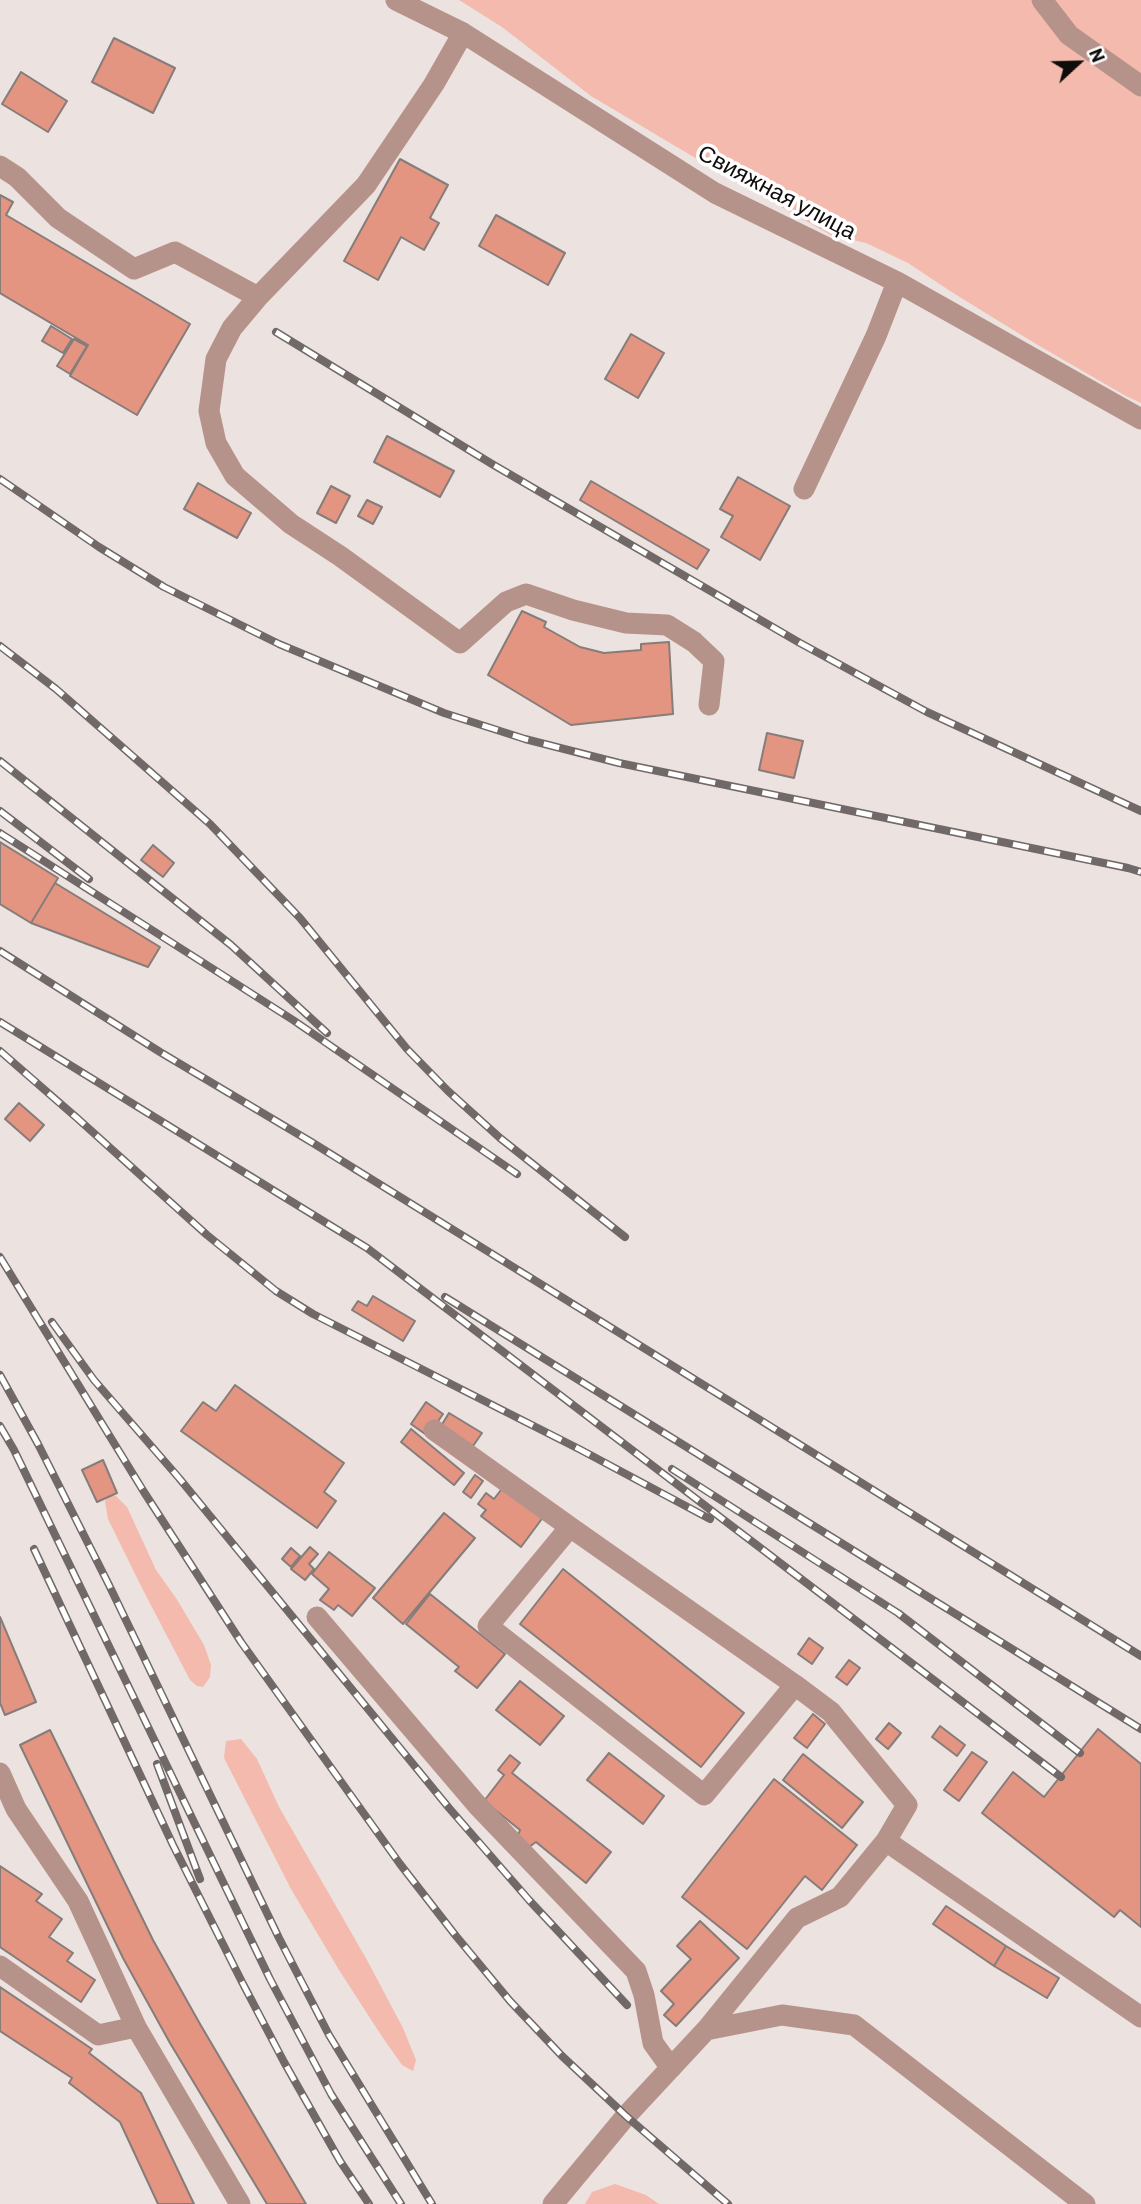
<!DOCTYPE html>
<meta charset="utf-8">
<style>
body{margin:0}
#map{position:relative;width:1141px;height:2204px;overflow:hidden;background:#ece2df;font-family:Barlow,sans-serif}
canvas{display:block}
.north{position:absolute;left:1043px;top:28px;width:70px;height:70px;-webkit-text-stroke:5px #fff;paint-order:stroke;rotate:68deg;font-size:19px;font-weight:700;line-height:28px;text-align:center;color:#100c0c}
.north::after{content:'';display:block;margin:auto;width:24px;height:32px;background:#100c0c;clip-path:polygon(50% 0,100% 100%,50% 72%,0 100%)}
</style>
<div id="map">
<canvas width="1141" height="2204"></canvas>
<div class="north">N</div>
</div>
<script>
const ctx = document.querySelector('canvas').getContext('2d');
ctx.lineJoin = 'round';
function fillPath(path, color) {
  ctx.fillStyle = color;
  ctx.fill(path, 'evenodd');
}
function shape(rows) {
  const path = new Path2D();
  for (const r of rows) {
    path.moveTo(r[0], r[1]);
    for (let i = 2; i < r.length; i += 2) path.lineTo(r[i], r[i + 1]);
  }
  return path;
}
function stroke(path, color, width, dash) {
  ctx.strokeStyle = color;
  ctx.lineWidth = width;
  ctx.lineCap = dash ? 'butt' : 'round';
  ctx.setLineDash(dash || []);
  ctx.stroke(path);
}
function label(font, color, halo, rows, align = 'center') {
  ctx.font = font + ' Barlow,sans-serif';
  ctx.lineWidth = 7;
  ctx.setLineDash([]);
  ctx.textBaseline = 'middle';
  ctx.strokeStyle = halo;
  ctx.fillStyle = color;
  for (const [text, x, y, turn = 0] of rows) {
    ctx.save();
    ctx.translate(x, y);
    ctx.rotate((+turn || 0) * Math.PI / 180);
    ctx.textAlign = isNaN(turn) ? turn : align;
    if (halo) ctx.strokeText(text, 0, 0);
    ctx.fillText(text, 0, 0);
    ctx.restore();
  }
}
const green = shape([
 [459,0,1141,0,1141,403,1126,396,1036,344,950,291,908,263,866,243,831,235,719,172,591,96,502,27],
 [109,1496,116,1496,127,1507,156,1570,176,1598,204,1645,211,1665,210,1677,203,1687,197,1686,190,1680,143,1590,108,1519,105,1501],
 [241,1739,257,1759,279,1807,367,1960,403,2028,416,2060,413,2071,402,2065,381,2035,339,1970,291,1889,224,1758,226,1741],
 [615,2184,646,2195,659,2204,585,2204,592,2192]
]);
const building = shape([
 [114,38,175,68,153,113,92,82,114,38],
 [21,72,67,101,48,132,2,104,21,72],
 [400,159,448,185,430,218,439,223,424,250,401,237,378,280,344,261,400,159],
 [0,195,13,202,6,215,190,324,137,415,70,376,88,345,0,293,0,195],
 [496,215,565,253,548,285,479,246,496,215],
 [51,326,72,339,63,353,42,341,51,326],
 [631,334,664,353,638,398,605,379,631,334],
 [74,339,87,346,70,374,57,366,74,339],
 [387,436,454,471,440,497,374,462,387,436],
 [738,477,790,506,760,560,721,537,733,516,720,509,738,477],
 [591,481,709,550,697,569,580,500,591,481],
 [198,483,251,513,237,538,184,509,198,483],
 [331,486,350,496,336,523,317,513,331,486],
 [367,500,382,507,373,524,358,516,367,500],
 [522,611,546,622,544,627,580,647,604,653,641,650,641,644,669,642,673,714,571,725,488,675,522,611],
 [767,733,803,741,794,778,759,770,767,733],
 [0,842,58,878,31,923,0,904,0,842],
 [153,845,174,863,163,877,141,860,153,845],
 [55,883,160,947,148,967,31,923,55,883],
 [19,1103,44,1125,30,1141,5,1119,19,1103],
 [373,1296,415,1321,403,1341,352,1310,358,1301,367,1306,373,1296],
 [235,1385,344,1463,324,1492,336,1501,317,1528,181,1431,203,1402,216,1411,235,1385],
 [426,1402,443,1414,428,1436,411,1424,426,1402],
 [449,1413,482,1433,473,1446,441,1426,449,1413],
 [411,1429,464,1473,454,1485,401,1442,411,1429],
 [103,1460,117,1493,97,1502,82,1470,103,1460],
 [475,1475,483,1481,471,1498,463,1492,475,1475],
 [504,1486,544,1516,521,1547,481,1516,486,1510,478,1504,486,1493,494,1499,504,1486],
 [444,1513,475,1538,403,1624,373,1598,444,1513],
 [310,1547,318,1554,309,1564,314,1569,305,1580,291,1569,310,1547],
 [291,1548,300,1556,291,1567,282,1559,291,1548],
 [329,1552,375,1588,352,1616,338,1605,334,1610,320,1600,329,1589,312,1574,329,1552],
 [563,1569,744,1713,701,1767,520,1624,563,1569],
 [430,1594,505,1654,477,1688,455,1671,459,1667,406,1624,430,1594],
 [0,1617,36,1702,5,1715,0,1703,0,1617],
 [809,1638,823,1648,812,1664,798,1654,809,1638],
 [849,1660,860,1668,847,1685,836,1677,849,1660],
 [520,1681,564,1716,540,1745,496,1710,520,1681],
 [813,1714,825,1724,807,1748,794,1738,813,1714],
 [889,1723,901,1733,888,1749,876,1739,889,1723],
 [940,1726,965,1745,957,1756,932,1737,940,1726],
 [1098,1729,1141,1764,1141,1927,1120,1910,1114,1917,982,1813,1013,1772,1044,1797,1098,1729],
 [50,1730,153,1940,200,2024,306,2204,267,2204,170,2043,123,1958,20,1745,50,1730],
 [972,1752,987,1762,959,1801,944,1790,972,1752],
 [609,1753,664,1796,643,1824,587,1780,609,1753],
 [803,1754,863,1802,842,1828,783,1780,803,1754],
 [510,1755,520,1763,512,1773,611,1852,586,1883,536,1842,529,1847,517,1838,520,1830,484,1801,504,1775,498,1770,510,1755],
 [774,1779,857,1845,822,1890,805,1876,747,1949,682,1897,774,1779],
 [0,1866,42,1894,36,1901,62,1919,49,1937,73,1953,67,1961,95,1980,81,2002,0,1947,0,1866],
 [946,1906,1006,1946,994,1966,933,1924,946,1906],
 [700,1921,739,1958,676,2026,664,2015,674,2004,661,1991,691,1959,677,1946,700,1921],
 [1006,1946,1059,1978,1047,1998,994,1966,1006,1946],
 [0,1987,92,2049,89,2053,141,2093,194,2204,158,2204,120,2122,69,2083,72,2078,0,2031,0,1987]
]);
const minor = shape([
 [396,0,463,33,715,193,897,282,1141,419],
 [1042,0,1069,35,1141,86],
 [463,33,434,84,366,185,258,297,232,328,216,359,209,411,216,443,235,476,291,524,340,556,460,643,506,602,526,594,573,610,626,623,667,625,694,642,714,661,709,705],
 [0,166,17,177,58,218,134,269,175,252,258,297],
 [804,489,876,336,897,282],
 [434,1430,570,1527],
 [317,1617,478,1806,636,1971,644,1995,653,2043,671,2068],
 [0,1773,16,1809,78,1901,136,2027,240,2204],
 [886,1841,1141,2017],
 [0,1966,98,2035,136,2027],
 [706,2030,797,1918,840,1897,886,1841,907,1805,831,1712,795,1685,570,1527,488,1626,704,1795,795,1685],
 [553,2204,626,2116,706,2030,782,2015,854,2025,1085,2204]
]);
const rail = shape([
 [276,332,492,464,800,643,927,712,1141,811],
 [0,479,99,547,164,587,279,644,444,713,525,739,619,763,1128,868,1141,872],
 [0,646,56,689,210,824,300,918,407,1049,448,1091,500,1138,625,1237],
 [0,761,231,945,327,1033],
 [0,811,89,879],
 [0,833,293,1020,517,1174],
 [0,951,160,1052,313,1143,1141,1656],
 [0,1022,367,1248,1061,1777],
 [0,1051,77,1118,207,1235,276,1291,313,1314,581,1450,710,1519],
 [0,1257,144,1492,241,1642,400,1864,456,1936,510,2001,562,2056,626,2116,728,2204],
 [445,1297,1141,1729],
 [52,1322,94,1380,179,1478,449,1808,529,1900,627,2005],
 [0,1375,38,1444,109,1585,279,1938,329,2035,432,2204],
 [0,1426,14,1450,270,1979,331,2094,401,2204],
 [672,1469,898,1613,1080,1753],
 [34,1549,173,1845,242,1982,284,2062,340,2161,369,2204],
 [157,1764,200,1879]
]);
const streetNames = [
 ["Свияжная улица",777,192,28]
];
fillPath(green, '#f3baad');
fillPath(building, '#e49582');
stroke(building, '#867c7a', 2);
stroke(minor, '#b6938a', 21);
stroke(rail, '#706968', 8);
stroke(rail, '#fff', 5, [16]);
label('23px', '#100c0c', '#fff', streetNames);
</script>
